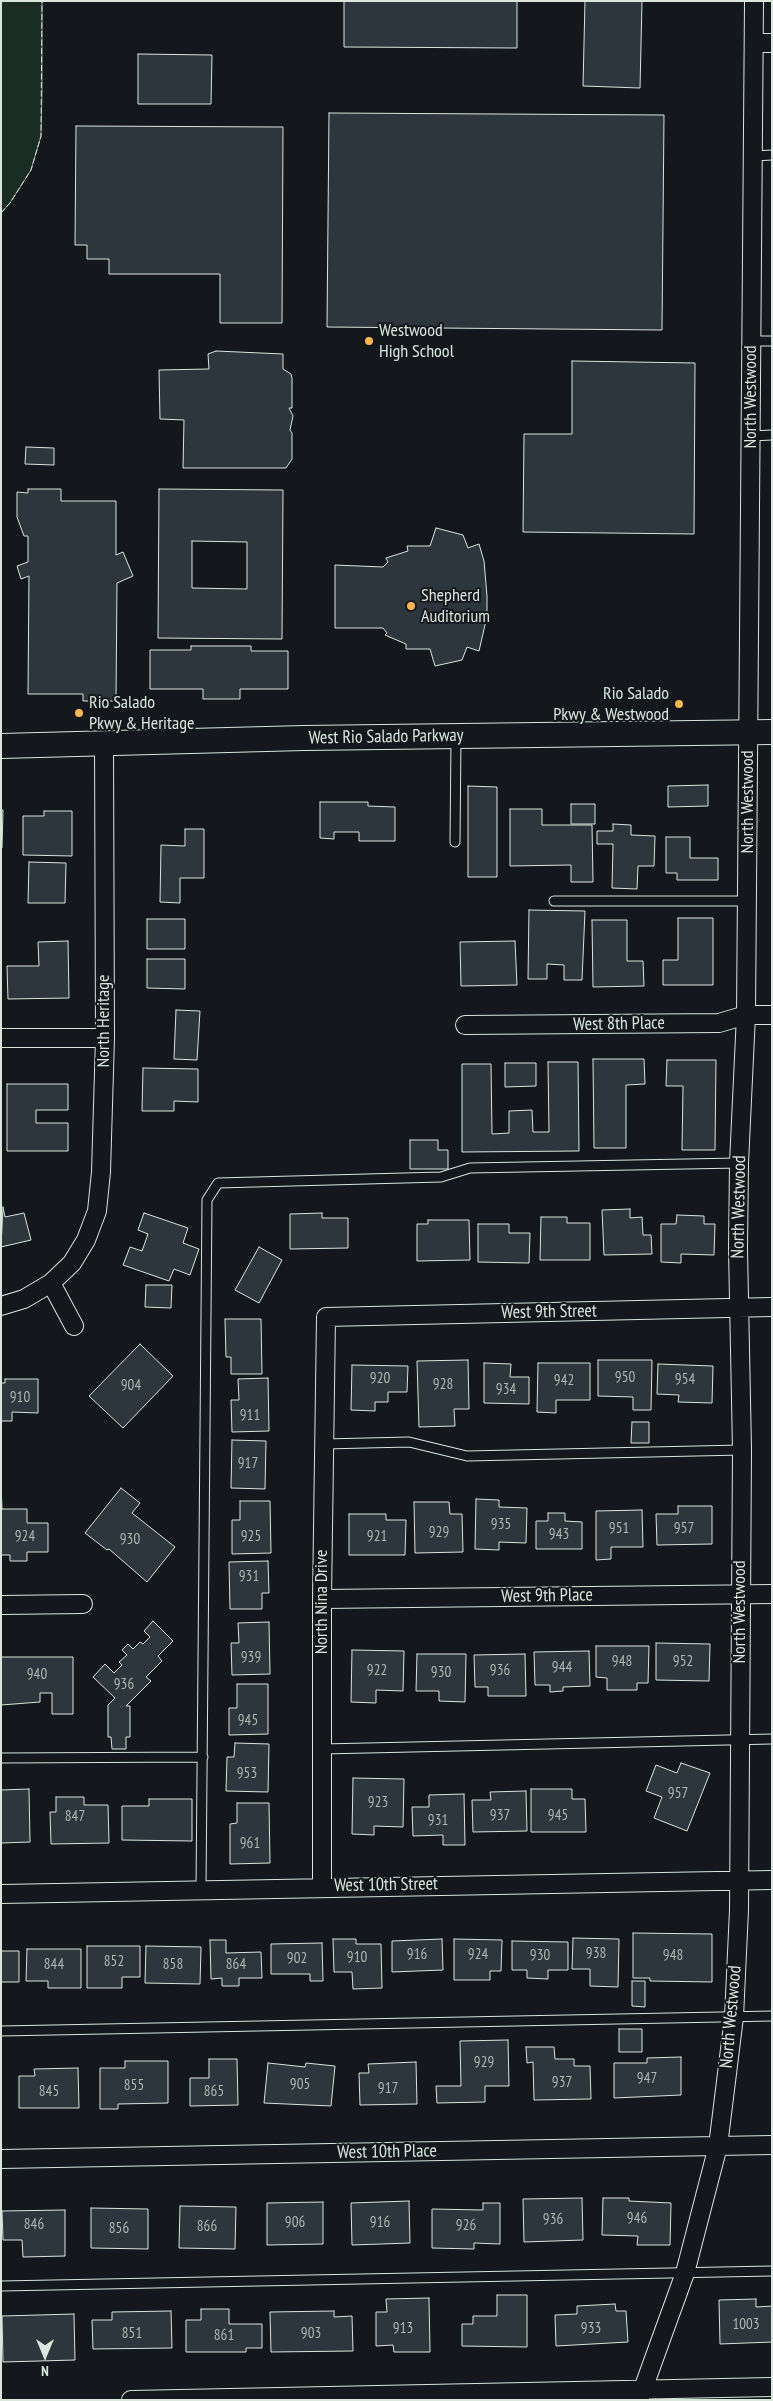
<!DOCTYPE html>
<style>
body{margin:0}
#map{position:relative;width:773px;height:2401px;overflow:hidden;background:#14181c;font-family:"PT Sans Narrow",sans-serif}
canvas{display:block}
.frame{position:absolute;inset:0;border:2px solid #d8e6dc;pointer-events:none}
.north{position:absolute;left:20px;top:2331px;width:50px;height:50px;-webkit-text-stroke:4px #14181c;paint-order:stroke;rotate:180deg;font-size:14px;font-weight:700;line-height:20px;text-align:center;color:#d8e6dc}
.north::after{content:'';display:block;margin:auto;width:18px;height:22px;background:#d8e6dc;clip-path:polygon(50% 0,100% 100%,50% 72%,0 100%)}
</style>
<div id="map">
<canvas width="773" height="2401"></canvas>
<div class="frame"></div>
<div class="north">N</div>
</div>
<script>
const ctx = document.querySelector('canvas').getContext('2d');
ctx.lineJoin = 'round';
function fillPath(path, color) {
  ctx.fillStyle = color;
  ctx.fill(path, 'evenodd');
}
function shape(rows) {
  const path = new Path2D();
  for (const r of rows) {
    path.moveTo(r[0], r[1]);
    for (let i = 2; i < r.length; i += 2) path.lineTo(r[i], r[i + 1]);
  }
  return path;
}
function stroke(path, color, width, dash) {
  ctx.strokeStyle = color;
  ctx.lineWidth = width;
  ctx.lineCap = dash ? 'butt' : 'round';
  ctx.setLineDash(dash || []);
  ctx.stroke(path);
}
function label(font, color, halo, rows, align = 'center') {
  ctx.font = font + ' "PT Sans Narrow",sans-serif';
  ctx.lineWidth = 4;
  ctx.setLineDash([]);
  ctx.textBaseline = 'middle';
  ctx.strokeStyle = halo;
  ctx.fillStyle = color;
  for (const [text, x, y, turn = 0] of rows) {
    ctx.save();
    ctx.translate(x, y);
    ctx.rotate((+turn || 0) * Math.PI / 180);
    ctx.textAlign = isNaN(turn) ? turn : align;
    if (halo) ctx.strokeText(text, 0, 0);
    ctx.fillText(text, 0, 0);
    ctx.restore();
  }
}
const green = shape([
 [1,1,42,1,42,91,41,136,31,170,10,203,1,213,1,1]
]);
const building = shape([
 [344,1,517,1,517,48,344,47,344,1],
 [585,1,642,1,640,88,583,86,585,1],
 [138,54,212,55,211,104,138,104,138,54],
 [329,113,664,115,662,330,327,327,329,113],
 [76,126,283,127,282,323,220,323,220,274,109,274,109,259,87,259,87,245,75,245,76,126],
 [216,351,283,354,283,369,291,374,292,378,292,408,289,408,293,416,290,430,292,433,292,459,286,468,183,468,184,420,160,419,159,370,209,369,208,354,216,351],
 [572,361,695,363,694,534,523,532,524,434,572,434,572,361],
 [26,447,54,448,54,465,25,464,26,447],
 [28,489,61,489,61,501,116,501,116,555,123,552,133,576,117,583,116,701,83,701,83,694,28,694,29,576,21,579,17,566,28,562,28,536,24,536,17,517,17,492,28,493,28,489],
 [159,489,283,490,282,639,158,638,159,489],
 [192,541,247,542,247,589,192,588,192,541],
 [436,528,463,535,468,548,479,544,484,561,487,596,487,616,479,651,467,647,462,660,435,666,430,649,406,649,406,644,385,635,387,633,383,628,335,628,335,565,383,567,388,562,386,558,408,551,407,546,430,546,436,528],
 [191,646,251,646,251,651,288,651,288,689,240,689,240,699,203,699,203,689,150,689,150,650,191,650,191,646],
 [708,785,708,806,668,807,668,786,708,785],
 [468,786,497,787,497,877,468,877,468,786],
 [320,802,368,802,368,806,395,807,395,841,359,841,359,832,334,832,334,839,320,838,320,802],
 [571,804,595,804,595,824,571,824,571,804],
 [510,809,542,809,542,825,592,825,593,882,571,882,571,865,510,866,510,809],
 [1,810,3,810,2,848,1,848,1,810],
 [44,811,72,811,72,856,23,855,23,816,44,816,44,811],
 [613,824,631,825,631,835,655,836,654,866,638,866,637,889,612,888,613,844,597,844,597,831,613,831,613,824],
 [185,829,204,829,204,878,180,878,180,903,160,902,161,845,185,846,185,829],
 [666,837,690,837,690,858,718,858,718,880,677,880,677,873,666,873,666,837],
 [29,862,66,863,65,903,28,903,29,862],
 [529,910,585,911,582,980,564,980,564,965,547,964,547,979,528,979,529,910],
 [678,918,713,918,713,985,663,985,663,960,678,960,678,918],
 [147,919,185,919,185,949,147,949,147,919],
 [592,920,627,920,627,961,643,961,644,986,593,987,592,920],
 [68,941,69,998,8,999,7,966,39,966,38,942,68,941],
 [515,941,517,985,461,986,460,942,515,941],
 [147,959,185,959,185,989,147,988,147,959],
 [176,1010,200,1011,197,1060,174,1059,176,1010],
 [593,1059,644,1059,645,1084,626,1085,626,1148,594,1148,593,1059],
 [667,1060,716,1060,715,1150,682,1150,683,1086,666,1086,667,1060],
 [548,1062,578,1062,579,1151,462,1152,462,1064,491,1064,492,1134,509,1133,509,1111,532,1110,533,1132,549,1132,548,1062],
 [505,1063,536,1063,536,1086,505,1087,505,1063],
 [143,1068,198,1069,198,1102,174,1101,174,1111,142,1111,143,1068],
 [7,1084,68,1084,68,1110,36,1110,36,1123,68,1123,68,1151,7,1151,7,1084],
 [410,1140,438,1140,438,1150,448,1150,448,1169,410,1169,410,1140],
 [3,1207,5,1217,24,1213,31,1240,1,1247,3,1207],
 [630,1209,630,1218,642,1217,643,1235,651,1235,652,1254,604,1255,602,1210,630,1209],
 [144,1213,188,1228,183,1243,199,1249,190,1275,174,1269,169,1281,123,1265,130,1247,142,1251,148,1234,138,1230,144,1213],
 [322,1213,322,1218,348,1218,348,1248,290,1249,290,1214,322,1213],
 [677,1215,704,1216,704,1224,715,1224,714,1255,681,1254,681,1263,661,1262,661,1224,676,1224,677,1215],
 [541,1217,567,1217,567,1223,590,1223,590,1260,540,1260,541,1217],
 [428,1220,469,1220,470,1260,417,1261,417,1224,428,1224,428,1220],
 [478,1224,509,1224,509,1233,530,1233,529,1263,478,1262,478,1224],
 [259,1247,282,1260,259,1303,235,1290,259,1247],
 [146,1285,172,1285,171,1308,145,1307,146,1285],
 [225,1319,261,1319,262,1374,231,1374,231,1357,226,1357,225,1319],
 [140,1344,173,1376,123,1428,89,1396,140,1344],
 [468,1360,469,1409,454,1409,455,1426,419,1427,417,1361,468,1360],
 [598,1360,652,1360,651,1410,633,1410,633,1397,598,1396,598,1360],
 [484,1363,511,1364,510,1377,529,1377,529,1404,484,1403,484,1363],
 [538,1363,590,1363,590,1400,556,1400,556,1413,537,1412,538,1363],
 [658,1364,713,1366,712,1403,678,1402,679,1395,657,1394,658,1364],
 [352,1365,408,1366,407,1392,388,1392,388,1402,375,1402,375,1411,351,1410,352,1365],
 [268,1378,269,1431,232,1432,231,1400,239,1400,238,1379,268,1378],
 [5,1379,38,1379,38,1413,12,1412,12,1421,1,1421,1,1383,5,1383,5,1379],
 [632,1422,649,1422,649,1443,631,1443,632,1422],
 [232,1440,266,1441,265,1489,231,1488,232,1440],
 [1,1486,2,1509,27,1509,27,1523,48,1523,48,1552,27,1552,27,1561,10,1561,10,1555,1,1555,1,1486],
 [121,1488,140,1503,132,1513,175,1547,147,1582,109,1549,107,1550,85,1533,121,1488],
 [476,1499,499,1500,499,1507,527,1508,526,1543,499,1542,499,1550,475,1549,476,1499],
 [240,1501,270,1501,271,1553,232,1554,232,1520,240,1520,240,1501],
 [414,1502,449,1502,450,1514,462,1514,463,1552,415,1553,414,1502],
 [678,1506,712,1506,712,1544,657,1545,656,1514,678,1514,678,1506],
 [642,1510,643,1547,611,1547,611,1559,596,1560,596,1511,642,1510],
 [548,1513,565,1513,565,1521,582,1522,582,1549,536,1549,536,1521,548,1521,548,1513],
 [349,1514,386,1514,386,1520,406,1520,405,1555,349,1555,349,1514],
 [268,1561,269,1593,262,1593,262,1609,230,1609,229,1562,268,1561],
 [153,1621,173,1641,158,1656,162,1661,146,1677,151,1681,126,1706,130,1706,130,1737,126,1737,126,1749,112,1749,111,1737,108,1737,108,1705,115,1698,93,1677,105,1664,114,1673,122,1665,119,1662,127,1655,122,1650,128,1644,133,1649,140,1642,143,1644,150,1637,144,1631,153,1621],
 [269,1622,270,1674,232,1675,231,1643,239,1643,238,1623,269,1622],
 [656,1643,710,1644,709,1681,656,1680,656,1643],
 [596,1646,649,1646,648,1683,637,1683,637,1690,607,1690,607,1678,596,1677,596,1646],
 [352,1650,404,1651,403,1691,376,1690,376,1703,351,1702,352,1650],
 [589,1651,590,1686,563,1687,563,1691,550,1692,550,1685,535,1685,534,1652,589,1651],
 [417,1654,466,1654,465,1702,439,1701,439,1691,416,1691,417,1654],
 [525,1654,526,1696,488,1696,488,1687,475,1687,474,1655,525,1654],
 [1,1657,73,1657,73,1714,52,1714,52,1693,40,1693,40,1702,1,1705,1,1657],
 [237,1684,268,1684,268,1734,229,1735,229,1708,237,1708,237,1684],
 [235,1743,269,1744,268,1792,226,1791,227,1757,234,1757,235,1743],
 [681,1763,710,1773,687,1831,654,1818,662,1797,646,1791,656,1765,677,1773,681,1763],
 [353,1778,404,1779,403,1827,374,1826,374,1835,352,1834,353,1778],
 [29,1789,30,1842,1,1843,1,1790,29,1789],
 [531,1789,572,1789,572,1799,585,1799,586,1832,531,1832,531,1789],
 [526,1791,527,1831,473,1832,472,1800,491,1800,490,1792,526,1791],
 [464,1794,465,1845,443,1845,443,1835,413,1836,412,1807,429,1807,429,1795,464,1794],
 [56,1797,84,1797,84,1805,108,1805,109,1843,51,1844,50,1812,56,1812,56,1797],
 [149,1799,192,1799,192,1841,122,1840,122,1806,149,1806,149,1799],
 [237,1803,269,1803,270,1863,230,1864,230,1824,237,1823,237,1803],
 [633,1933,712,1934,712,1982,650,1981,650,1978,633,1978,633,1933],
 [573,1938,619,1939,618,1987,590,1986,590,1969,572,1969,573,1938],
 [333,1939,356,1939,356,1944,381,1944,382,1988,353,1989,352,1972,334,1972,333,1939],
 [442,1939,443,1970,392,1972,392,1941,442,1939],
 [454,1939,502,1940,501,1971,490,1971,490,1980,454,1980,454,1939],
 [210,1940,226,1940,226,1953,261,1952,262,1978,239,1978,239,1986,222,1986,222,1978,211,1979,210,1940],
 [512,1941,568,1942,568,1970,548,1970,548,1979,527,1978,527,1970,512,1970,512,1941],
 [322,1943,323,1981,310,1981,310,1974,271,1974,271,1944,322,1943],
 [87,1946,140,1946,140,1977,122,1977,122,1988,87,1988,87,1946],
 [146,1946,201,1947,200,1984,145,1983,146,1946],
 [27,1949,81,1949,81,1988,48,1988,48,1981,26,1981,27,1949],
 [1,1951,19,1951,19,1982,1,1982,1,1951],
 [632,1981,645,1981,645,2007,632,2006,632,1981],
 [619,2029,642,2029,642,2052,619,2052,619,2029],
 [508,2040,509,2086,485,2086,485,2102,437,2103,436,2086,461,2086,460,2041,508,2040],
 [526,2047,554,2047,555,2059,574,2059,574,2066,590,2066,591,2099,534,2100,533,2062,527,2063,526,2047],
 [681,2057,681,2095,614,2098,614,2063,647,2063,647,2058,681,2057],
 [209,2059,237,2059,238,2105,190,2106,190,2078,209,2078,209,2059],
 [125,2061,168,2061,168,2103,118,2104,118,2109,100,2109,100,2068,125,2068,125,2061],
 [416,2062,417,2104,360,2105,359,2073,369,2073,368,2064,416,2062],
 [268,2063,305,2067,306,2063,335,2066,331,2106,264,2103,268,2063],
 [78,2068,79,2108,19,2108,19,2076,35,2076,34,2069,78,2068],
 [582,2198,583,2240,524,2242,523,2199,582,2198],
 [603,2198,629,2198,629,2201,671,2203,670,2245,637,2245,638,2236,602,2235,603,2198],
 [409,2201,410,2243,352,2245,351,2203,409,2201],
 [323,2202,323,2244,267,2245,267,2203,323,2202],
 [483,2203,500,2203,500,2244,474,2243,474,2249,432,2248,432,2209,483,2210,483,2203],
 [180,2206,236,2207,235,2249,179,2248,180,2206],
 [91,2208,148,2209,148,2249,91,2248,91,2208],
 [65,2210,65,2256,23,2257,22,2240,3,2240,2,2211,65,2210],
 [497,2295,527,2295,527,2347,462,2346,462,2324,473,2324,473,2316,497,2316,497,2295],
 [429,2298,430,2352,394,2352,393,2345,376,2346,376,2312,387,2312,386,2299,429,2298],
 [756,2299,756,2307,772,2306,772,2342,720,2344,719,2300,756,2299],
 [615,2304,616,2311,626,2311,628,2342,556,2346,555,2315,577,2314,577,2306,615,2304],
 [201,2309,229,2309,229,2324,262,2324,262,2348,246,2348,246,2352,186,2352,186,2320,201,2320,201,2309],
 [171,2311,172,2348,93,2349,92,2320,112,2320,112,2312,171,2311],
 [334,2311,334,2317,352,2316,353,2351,271,2352,270,2312,334,2311],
 [74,2314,75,2360,3,2362,2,2316,74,2314]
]);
const service = shape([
 [754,156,772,155],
 [751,341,772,341],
 [751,436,772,435],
 [455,842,456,737],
 [554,901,747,901],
 [324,1444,409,1442,467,1456,742,1450],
 [322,1749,772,1739],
 [1,1758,203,1757],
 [201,1889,207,1200,218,1183,441,1177,470,1168,739,1163],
 [1,2031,772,2016],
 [1,2286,772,2271]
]);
const minor = shape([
 [754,43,772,43],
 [465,1025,719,1023,746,1015,772,1015],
 [1,1038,105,1038],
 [51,1283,74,1326],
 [1,1306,24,1299,51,1283,72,1263,86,1240,97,1211,101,1172,105,1038,104,744],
 [322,1599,772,1594],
 [1,1605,83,1604],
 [322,1886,322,1599,326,1317,772,1307],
 [1,1894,772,1880],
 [1,2159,772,2145],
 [131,2400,772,2387],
 [639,2400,685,2273,718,2146,734,2017,739,1910,742,1450,738,1249,739,1163,746,1015,754,1]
]);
const secondary = shape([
 [1,746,304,738,772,732]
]);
const fence = shape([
 [1,213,10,203,31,170,41,136,42,1]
]);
const markers = [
 [369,341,5,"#ffb74d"],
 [411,606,5,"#ffb74d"],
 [679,704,5,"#ffb74d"],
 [79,713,5,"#ffb74d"]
];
const numberNames = [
 ["950",625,1378],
 ["920",380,1379],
 ["954",685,1380],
 ["942",564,1381],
 ["928",443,1385],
 ["904",131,1386],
 ["934",506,1390],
 ["910",20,1398],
 ["911",250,1416],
 ["917",248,1464],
 ["935",501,1525],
 ["951",619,1529],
 ["957",684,1529],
 ["929",439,1533],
 ["943",559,1535],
 ["924",25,1537],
 ["925",251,1537],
 ["921",377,1537],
 ["930",130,1540],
 ["931",249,1577],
 ["939",251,1658],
 ["948",622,1662],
 ["952",683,1662],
 ["944",562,1668],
 ["922",377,1671],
 ["936",500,1671],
 ["930",441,1673],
 ["940",37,1675],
 ["936",124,1685],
 ["945",248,1721],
 ["953",247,1774],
 ["957",678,1794],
 ["923",378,1803],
 ["937",500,1816],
 ["945",558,1816],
 ["847",75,1817],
 ["931",438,1821],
 ["961",250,1844],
 ["938",596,1954],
 ["916",417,1955],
 ["924",478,1955],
 ["930",540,1956],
 ["948",673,1956],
 ["910",357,1958],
 ["902",297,1959],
 ["852",114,1962],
 ["844",54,1965],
 ["858",173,1965],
 ["864",236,1965],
 ["929",484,2063],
 ["947",647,2079],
 ["937",562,2083],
 ["905",300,2085],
 ["855",134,2086],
 ["917",388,2089],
 ["845",49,2092],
 ["865",214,2092],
 ["946",637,2219],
 ["936",553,2220],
 ["906",295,2223],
 ["916",380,2223],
 ["846",34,2225],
 ["926",466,2226],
 ["866",207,2227],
 ["856",119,2229],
 ["1003",746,2325],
 ["913",403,2329],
 ["933",591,2329],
 ["851",132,2334],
 ["903",311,2334],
 ["861",224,2336]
];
const poiNames = [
 ["Westwood",379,331],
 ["High School",379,352],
 ["Shepherd",421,596],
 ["Auditorium",421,617],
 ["Rio Salado",669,694,"right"],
 ["Pkwy & Westwood",669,715,"right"],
 ["Rio Salado",89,703],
 ["Pkwy & Heritage",89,724]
];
const streetNames = [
 ["North Westwood",751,397,-90],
 ["West Rio Salado Parkway",386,737,-1],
 ["North Westwood",748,802,-90],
 ["North Heritage",104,1021,-90],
 ["West 8th Place",619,1024,-1],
 ["North Westwood",739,1207,-89],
 ["West 9th Street",549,1312,-1],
 ["West 9th Place",547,1596,-1],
 ["North Nina Drive",322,1602,-90],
 ["North Westwood",740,1612,-90],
 ["West 10th Street",386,1885,-1],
 ["North Westwood",731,2017,-85],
 ["West 10th Place",387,2152,-1]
];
fillPath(green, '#1a2d24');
stroke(green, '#939e99', 1);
fillPath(building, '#2c363c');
stroke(building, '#d8e6dc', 1);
stroke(service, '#d8e6dc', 11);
stroke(minor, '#d8e6dc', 20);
stroke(secondary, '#d8e6dc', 26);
stroke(service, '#14181c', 9);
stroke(minor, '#14181c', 18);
stroke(secondary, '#14181c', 24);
stroke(fence, '#d8e6dc', 1, [6, 2.5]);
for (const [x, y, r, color] of markers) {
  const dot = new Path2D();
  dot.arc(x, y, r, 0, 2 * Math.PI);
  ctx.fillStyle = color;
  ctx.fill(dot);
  stroke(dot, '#14181c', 2);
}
label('15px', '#adbab4', null, numberNames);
label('18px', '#d8e6dc', '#14181c', poiNames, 'left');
label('18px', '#d8e6dc', '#14181c', streetNames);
</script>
